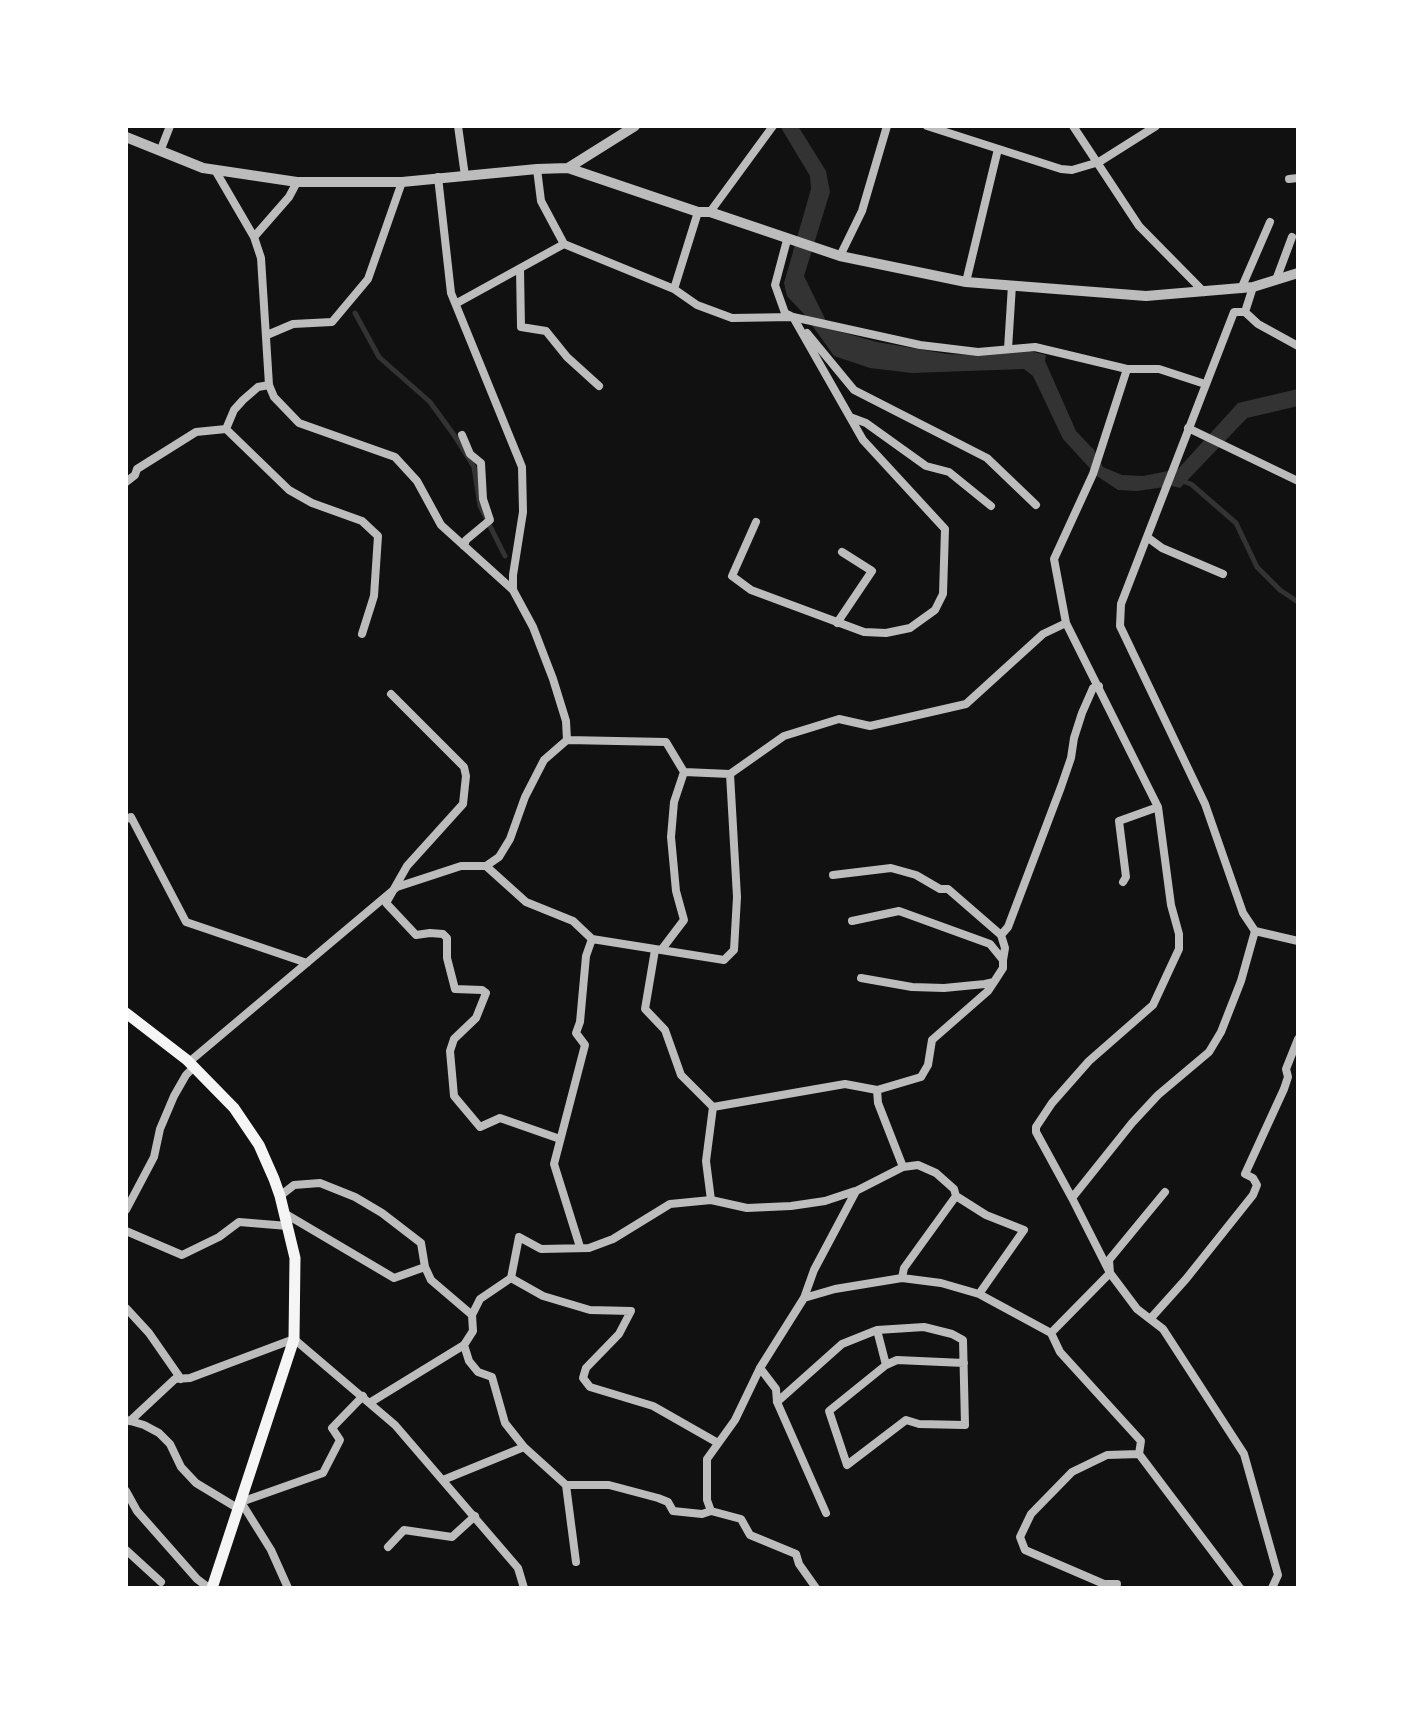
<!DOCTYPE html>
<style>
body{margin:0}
#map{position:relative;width:1424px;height:1714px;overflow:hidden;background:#111;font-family:Karla,sans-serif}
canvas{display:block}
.frame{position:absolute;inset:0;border:128px solid #fff;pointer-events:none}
</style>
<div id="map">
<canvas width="1424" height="1714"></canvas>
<div class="frame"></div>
</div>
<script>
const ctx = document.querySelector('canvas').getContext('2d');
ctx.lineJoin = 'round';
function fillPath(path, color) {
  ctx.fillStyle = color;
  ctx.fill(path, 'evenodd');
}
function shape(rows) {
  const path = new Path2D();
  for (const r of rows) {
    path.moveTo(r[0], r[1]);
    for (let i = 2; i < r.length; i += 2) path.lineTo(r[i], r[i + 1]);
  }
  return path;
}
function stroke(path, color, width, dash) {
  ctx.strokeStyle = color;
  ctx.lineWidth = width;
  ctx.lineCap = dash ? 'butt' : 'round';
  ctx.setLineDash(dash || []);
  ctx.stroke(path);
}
const water = shape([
 [780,126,798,126,826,171,830,192,804,276,830,329,877,342,947,354,977,355,1030,351,1046,355,1045,361,1076,431,1094,450,1103,467,1122,475,1143,476,1178,469,1238,403,1298,389,1298,406,1247,418,1180,488,1172,486,1137,491,1118,490,1097,476,1063,439,1033,376,1024,369,912,373,870,368,834,356,804,314,787,296,784,283,811,189,810,176]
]);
const stream = shape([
 [355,313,379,357,430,402,454,435,474,467,480,506,505,556],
 [1179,480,1191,484,1236,523,1257,567,1280,590,1298,602]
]);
const minor = shape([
 [458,126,465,176],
 [927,126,1061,169,1072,170,1099,162,1156,126],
 [1073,126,1139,226,1204,292],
 [161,149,170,126],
 [537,169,541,201,564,244,674,289,697,305,732,318,793,317,920,345,978,352,1035,347,1127,369,1159,369,1205,384],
 [438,177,451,293,522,467,523,512,513,575,513,590],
 [1289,179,1298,178],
 [710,212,773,126],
 [254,237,289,197,297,182],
 [840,256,862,211,887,126],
 [520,269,521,327,546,331,567,357,599,386],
 [1276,280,1292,237],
 [966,282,998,149],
 [1253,287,1245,312,1258,324,1298,346],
 [674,289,698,212],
 [1241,289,1270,222],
 [457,303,564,244],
 [807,333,854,390,987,458,1036,505],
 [267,335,293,324,332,322,368,279,402,182],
 [1008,349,1012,285],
 [269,385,258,387,243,400,234,410,226,429,289,490,312,503,362,521,378,536,374,596,362,634],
 [850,417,866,423,926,466,949,472,991,506],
 [1188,428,1298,481],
 [462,435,470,454,481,463,483,499,490,520,466,540,464,546],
 [126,482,135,475,137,469,196,432,226,429],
 [756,522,732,576,751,590,864,632,886,633,910,628,935,610,943,594,945,529,863,440,793,317,785,313,775,285,787,240],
 [1147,537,1162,548,1223,574],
 [837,623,872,571,842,552],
 [391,694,464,767,466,776,463,804,407,866,386,903,416,935,430,933,443,934,447,938,447,958,455,989,482,990,486,993,476,1018,454,1039,450,1051,454,1096,480,1127,500,1118,560,1139],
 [567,740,666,742,684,772,674,802,671,837,676,891,684,920,662,949],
 [684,772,730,774],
 [126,819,131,817,186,922,307,963],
 [486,866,526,902,573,921,592,939,724,960,734,950,737,897,730,774,784,736,839,719,870,726,966,704,1043,634,1066,623],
 [833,875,891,868,916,875,940,889,948,889,1001,935,1005,948,1003,960],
 [1123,882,1126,877,1119,821,1158,807],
 [852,921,899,911,990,944,1003,960,1003,968,994,982,985,984,944,988,912,987,861,978],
 [1255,931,1298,941],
 [1001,935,1008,927,1061,787,1071,758,1074,738,1082,713,1093,688,1099,686],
 [655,950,645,1009,665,1030,681,1075,713,1107,845,1084,877,1090,921,1077,928,1065,932,1040,988,991,994,982],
 [189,1062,397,887,461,866,486,866,499,857,510,839,525,797,544,760,567,740,566,721,553,679,533,627,513,590,441,525,417,481,395,457,299,423,274,397,269,385,261,258,254,237,215,170],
 [877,1090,878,1103,903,1167],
 [1165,1192,1109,1260,1110,1273,1137,1309,1163,1329,1244,1454,1278,1575,1272,1588],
 [280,1196,294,1185,320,1183,355,1197,382,1213,421,1243,425,1267,431,1280,472,1315],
 [1072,1198,1036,1132,1036,1127,1052,1103,1089,1061,1153,1005,1179,949,1179,934,1171,905,1158,807,1066,623,1054,559,1093,474,1127,369],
 [711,1200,706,1161,713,1107],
 [126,1210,154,1157,160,1129,174,1096,186,1075,194,1067],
 [284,1213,394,1278,425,1267],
 [126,1231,182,1255,219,1237,239,1222,288,1226],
 [580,1247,554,1164,585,1045,576,1033,580,1022,586,956,592,939],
 [511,1278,543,1296,590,1310,631,1311,619,1334,586,1368,583,1378,590,1387,653,1406,718,1443],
 [902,1278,904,1268,956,1196],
 [804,1298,835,1289,902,1278,941,1283,979,1294,1051,1333,1110,1273,1072,1198,1132,1123,1158,1095,1209,1052,1221,1032,1241,981,1255,931,1243,913,1205,804,1120,626,1121,604,1234,312,1245,312],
 [126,1308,149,1333,181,1379],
 [1151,1318,1186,1279,1253,1195,1257,1185,1253,1178,1245,1174,1284,1089,1288,1077,1286,1069,1298,1039],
 [877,1330,886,1365,897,1360,964,1363],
 [1051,1333,1060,1352,1141,1441,1139,1454,1240,1588],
 [464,1345,469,1361,478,1372,492,1377,505,1423,524,1447,566,1485,609,1485,658,1498,668,1502,673,1511,702,1514,711,1511],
 [760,1368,776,1389,777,1402,826,1513],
 [371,1402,464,1345,473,1331,472,1315,480,1299,511,1278,519,1237,541,1249,589,1248,613,1239,670,1204,711,1200,747,1208,791,1206,825,1201,855,1191],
 [777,1402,842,1344,877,1330,924,1327,952,1334,963,1340,965,1425,919,1424,906,1420,847,1465,829,1411,886,1365],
 [127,1420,144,1425,159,1433,170,1444,181,1467,196,1483,239,1509],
 [130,1421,175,1379,190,1378,294,1339,395,1425,518,1568,524,1588],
 [443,1480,524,1447],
 [566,1485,576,1562],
 [126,1491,137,1511,197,1579,209,1588],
 [388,1547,404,1530,452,1537,475,1516],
 [126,1550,161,1582],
 [1117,1584,1104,1584,1025,1550,1020,1537,1031,1514,1072,1472,1107,1455,1139,1454],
 [288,1588,271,1550,241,1502,323,1473,340,1440,332,1428,363,1396],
 [816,1588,799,1564,796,1554,750,1535,741,1519,711,1511,707,1500,707,1459,735,1420,760,1368,804,1298,814,1270,856,1191,903,1167,918,1165,936,1173,954,1189,956,1196,986,1215,1024,1230,979,1294]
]);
const tertiary = shape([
 [126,137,203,168,297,182,402,182,537,169,568,168,635,126],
 [568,168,698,212,710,212,840,256,966,282,1146,296,1253,287,1298,273]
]);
const secondary = shape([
 [126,1013,187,1060,234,1108,259,1145,274,1179,280,1196,295,1258,294,1339,212,1588]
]);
fillPath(water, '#333');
stroke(stream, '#333', 5);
stroke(minor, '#bcbcbc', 8);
stroke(tertiary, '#bcbcbc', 10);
stroke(secondary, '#f5f5f5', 11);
</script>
